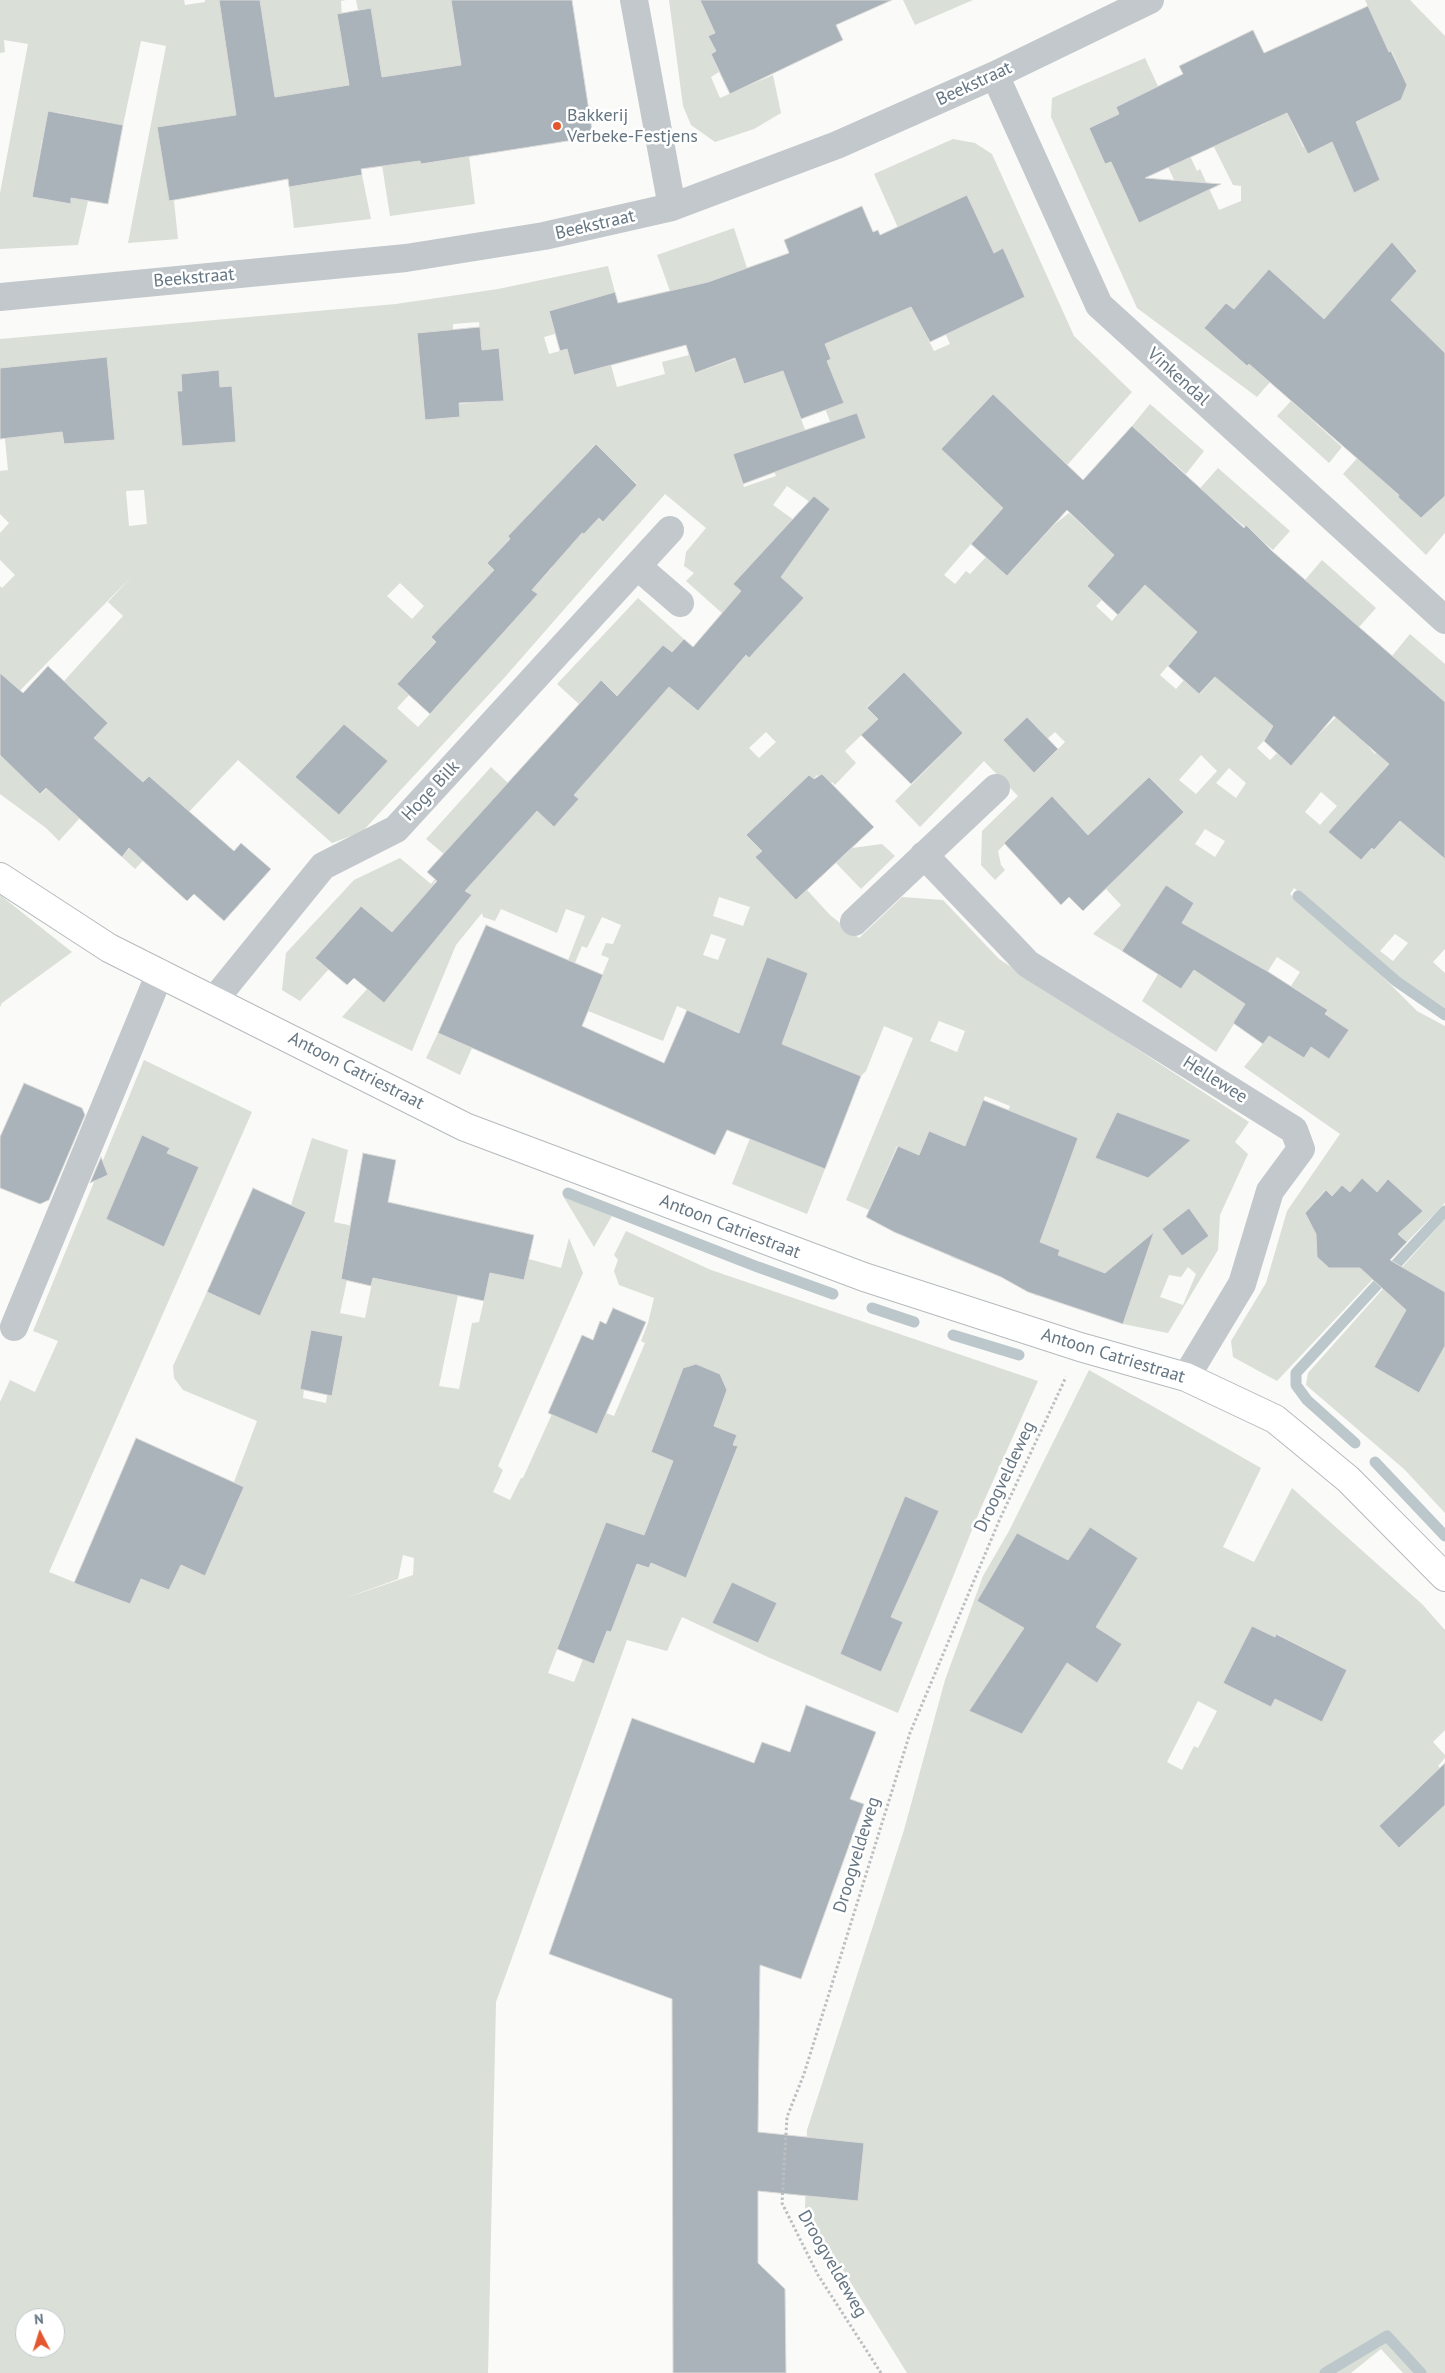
<!DOCTYPE html>
<style>
body{margin:0}
#map{position:relative;width:1445px;height:2373px;overflow:hidden;background:#fafaf8;font-family:"PT Sans",sans-serif}
canvas{display:block}
.north{position:absolute;left:15px;top:2308px;width:50px;height:50px;box-sizing:border-box;background:#fff;border:1px solid #c1c8cd;border-radius:50%;rotate:355deg;font-size:14px;font-weight:700;line-height:20px;text-align:center;color:#657683}
.north::after{content:'';display:block;margin:auto;width:18px;height:22px;background:#e4572e;clip-path:polygon(50% 0,100% 100%,50% 72%,0 100%)}
</style>
<div id="map">
<canvas width="1445" height="2373"></canvas>
<div class="north">N</div>
</div>
<script>
const ctx = document.querySelector('canvas').getContext('2d');
ctx.lineJoin = 'round';
function fillPath(path, color) {
  ctx.fillStyle = color;
  ctx.fill(path, 'evenodd');
}
function shape(rows) {
  const path = new Path2D();
  for (const r of rows) {
    path.moveTo(r[0], r[1]);
    for (let i = 2; i < r.length; i += 2) path.lineTo(r[i], r[i + 1]);
  }
  return path;
}
function stroke(path, color, width, dash) {
  ctx.strokeStyle = color;
  ctx.lineWidth = width;
  ctx.lineCap = dash ? 'butt' : 'round';
  ctx.setLineDash(dash || []);
  ctx.stroke(path);
}
function label(font, color, halo, rows, align = 'center') {
  ctx.font = font + ' "PT Sans",sans-serif';
  ctx.lineWidth = 5;
  ctx.setLineDash([]);
  ctx.textBaseline = 'middle';
  ctx.strokeStyle = halo;
  ctx.fillStyle = color;
  for (const [text, x, y, turn = 0] of rows) {
    ctx.save();
    ctx.translate(x, y);
    ctx.rotate((+turn || 0) * Math.PI / 180);
    ctx.textAlign = isNaN(turn) ? turn : align;
    if (halo) ctx.strokeText(text, 0, 0);
    ctx.fillText(text, 0, 0);
    ctx.restore();
  }
}
const green = shape([
 [0,0,184,0,185,5,205,2,205,0,219,0,239,123,169,201,174,201,178,239,128,243,166,46,141,41,123,125,56,112,50,141,42,140,32,197,70,204,72,197,88,201,78,245,0,249,0,193,28,44,4,40,5,52,0,53],
 [260,0,346,0,341,1,344,55,352,109,273,122,271,70],
 [356,0,451,0,461,65,406,73,413,124,406,163,420,161,421,164,469,156,475,204,390,216,364,51,371,8,358,10],
 [669,0,700,0,715,33,708,36,716,51,711,54,719,72,711,77,720,98,773,75,781,113,754,129,715,142,691,125,683,106],
 [903,0,973,0,915,25],
 [1365,0,1410,0,1445,36,1445,353,1419,330,1420,328,1411,320,1389,346,1445,358,1445,533,1426,555,1343,474,1401,409,1367,328,1417,270,1392,242,1257,397,1137,308,1051,117,1052,98,1145,58,1197,171,1200,169,1219,210,1241,201,1241,186,1233,185,1207,133,1247,115,1253,129,1269,122,1252,86,1287,113,1303,147,1305,146,1308,153,1323,147,1320,140,1401,100,1405,90,1401,80,1404,78,1392,51,1389,52],
 [1116,107,1153,135,1184,201,1139,222,1111,162,1105,164,1089,128,1119,114],
 [1269,269,1304,301,1247,366,1204,328,1226,303,1234,309],
 [953,139,975,143,992,154,1074,336,1132,392,1007,533,992,520,944,575,955,584,966,571,970,574,986,557,1007,576,1056,523,1069,513,1096,538,1125,507,1142,522,1087,586,1102,600,1096,606,1112,621,1146,580,1131,566,1218,468,1290,531,1273,550,1217,504,1203,521,1210,616,1160,675,1176,689,1184,680,1200,694,1239,651,1281,660,1244,702,1258,713,1291,707,1269,731,1270,734,1257,748,1270,760,1277,753,1289,764,1351,702,1363,741,1375,754,1380,749,1392,760,1329,832,1361,860,1372,848,1374,850,1415,805,1434,850,1445,859,1445,949,1433,962,1445,973,1445,1008,1390,971,1294,888,1290,894,1387,981,1417,1011,1445,1026,1445,1203,1407,1242,1384,1221,1407,1196,1388,1179,1377,1192,1350,1192,1342,1185,1332,1196,1325,1190,1305,1213,1309,1221,1327,1237,1317,1248,1317,1257,1329,1268,1339,1268,1349,1258,1373,1279,1277,1381,1233,1357,1231,1341,1266,1283,1287,1211,1340,1134,1244,1067,1269,1036,1304,1058,1328,1010,1291,986,1300,972,1277,957,1216,1052,1142,1001,1158,974,1181,989,1194,970,1182,923,1194,903,1122,951,1093,934,1121,905,1106,889,1136,858,1101,822,1088,835,1052,796,998,851,1001,865,1005,870,995,880,981,865,982,831,1018,796,984,761,920,827,895,801,963,733,904,672,867,707,878,719,845,751,856,763,835,785,832,782,828,786,817,775,802,791,779,804,746,835,762,851,755,857,796,900,807,890,830,915,859,938,902,897,943,900,999,959,1249,1122,1235,1142,1248,1154,1220,1215,1218,1250,1168,1333,1123,1324,1143,1263,1105,1273,1096,1270,1051,1298,1034,1295,1040,1279,1060,1250,1040,1242,1058,1130,1043,1124,988,1225,972,1265,951,1257,1010,1106,985,1096,974,1124,980,1127,963,1151,959,1143,929,1132,919,1155,897,1146,869,1210,846,1200,913,1038,884,1026,866,1071,861,1076,812,1056,825,1169,807,1214,732,1184,784,1052,734,1030,708,1026,705,1018,677,1006,663,1041,588,1011,609,958,601,955,606,943,613,944,621,925,602,917,587,948,582,946,560,999,554,997,585,916,566,909,557,933,501,909,495,921,483,917,482,913,456,945,412,1051,342,1017,367,989,384,1003,427,949,392,932,361,906,315,958,329,969,300,1001,282,990,286,953,354,880,400,858,431,884,451,860,426,839,491,767,508,783,476,819,537,811,554,826,579,799,565,786,641,719,601,680,579,704,557,684,638,598,684,639,672,652,663,645,645,666,698,711,740,662,734,657,804,598,759,557,743,591,723,614,686,581,694,573,684,566,686,552,706,528,665,494,505,677,362,832,332,843,238,760,135,869,122,857,174,799,149,776,143,782,126,767,59,841,46,828,0,794,0,755,41,794,108,723,64,681,123,616,108,602,134,574,0,711,0,677,2,675,0,673,0,586,2,588,15,575,0,560,0,533,9,523,0,514,0,471,8,470,0,389,0,339,396,304,498,289,608,266,615,292,549,311,555,334,544,337,549,354,567,349,575,375,611,365,617,387,665,374,662,362,689,355,696,373,735,359,745,384,772,375,761,342,823,362,831,359,816,321,900,284,934,351,950,344,874,174],
 [967,195,994,253,1003,248,974,321,924,215],
 [479,322,482,350,499,348,504,400,459,404,460,417,425,420,417,334,453,330,453,324],
 [107,358,115,440,64,444,62,432],
 [219,370,220,387,232,386,236,441,182,445,177,392,182,391,181,374],
 [817,388,840,447,815,456,793,398],
 [993,394,1003,485,991,497,941,449],
 [595,444,637,484,603,522,599,518,584,534,562,515,560,482],
 [764,444,776,476,744,487,733,454],
 [787,486,827,514,812,533,773,505],
 [144,490,147,524,129,526,126,491],
 [515,533,552,568,532,590,537,594,493,601,478,587,494,570,487,563],
 [400,583,424,606,412,619,387,596],
 [439,638,430,714,418,727,397,708,409,695,397,684],
 [1027,717,1042,732,1003,740],
 [344,724,387,761,339,815,296,777],
 [766,732,776,742,759,758,749,748],
 [1055,732,1065,742,1046,761,1036,749],
 [1201,755,1217,771,1196,794,1179,780],
 [1229,768,1246,783,1236,798,1216,783],
 [1149,777,1173,801,1158,817],
 [1321,792,1337,806,1320,825,1305,812],
 [1205,829,1225,841,1215,857,1195,844],
 [450,866,454,902,433,884],
 [719,897,750,907,743,926,713,916],
 [711,934,726,939,718,960,703,955],
 [1395,934,1408,943,1393,961,1380,951],
 [778,1013,792,1018,784,1038],
 [939,1021,965,1031,957,1052,930,1041],
 [1189,1208,1209,1236,1182,1256,1162,1229],
 [1188,1267,1196,1274,1183,1305,1160,1297,1169,1275,1181,1277],
 [362,175,371,219,294,228,289,187],
 [734,228,747,268,708,282,670,291,657,255],
 [1291,401,1342,447,1329,463,1277,416],
 [1150,404,1204,451,1186,474,1132,426],
 [1322,560,1376,608,1359,627,1305,580],
 [1410,634,1445,664,1445,702,1392,656],
 [882,844,895,856,861,889,836,863,852,848],
 [0,895,72,952,2,1003,0,1007],
 [438,1033,472,1048,460,1075,426,1058],
 [144,1060,252,1112,49,1572,129,1604,141,1579,169,1590,181,1565,205,1576,244,1487,234,1482,257,1421,183,1390,174,1378,173,1366,207,1292,260,1316,306,1212,291,1205,312,1138,348,1150,334,1222,353,1226,347,1242,341,1278,347,1280,340,1313,365,1318,373,1278,458,1295,439,1386,459,1389,472,1323,479,1322,490,1273,529,1259,561,1268,569,1238,583,1273,498,1466,503,1470,493,1492,510,1500,521,1478,523,1478,552,1414,597,1433,606,1413,614,1416,645,1343,641,1341,648,1323,654,1298,619,1285,614,1271,618,1260,614,1255,626,1231,711,1270,1038,1381,980,1510,898,1713,770,1658,682,1617,667,1651,627,1640,496,2002,488,2373,0,2373,0,1402,10,1380,35,1392,58,1341,33,1331],
 [142,1136,169,1148,167,1153,199,1167,164,1247],
 [311,1330,343,1336,332,1396,327,1395,326,1403,303,1398],
 [693,1365,720,1374,727,1390,714,1426,737,1435,733,1445,738,1447,693,1560,682,1576,651,1563,649,1568,637,1564,629,1585,589,1569,606,1522,638,1533,642,1541,666,1478,677,1463,651,1452,682,1371],
 [403,1555,414,1558,413,1575,343,1599,398,1579],
 [587,1571,607,1631,594,1664,583,1659,574,1682,548,1673],
 [25,2318,55,2318,55,2348,25,2348],
 [563,1196,612,1216,594,1247],
 [1445,1219,1445,1292,1423,1280,1374,1367,1419,1392,1445,1346,1445,1513,1404,1469,1306,1385,1308,1373],
 [1089,1370,1261,1468,1223,1547,1254,1562,1292,1488,1422,1604,1445,1630,1445,1730,1433,1742,1445,1755,1445,1758,1438,1766,1445,1773,1445,1797,1428,1779,1379,1826,1399,1848,1445,1805,1445,2373,1403,2373,1381,2349,1351,2373,907,2373,805,2209,807,2130,904,1830,945,1680,983,1576,1009,1531],
 [1252,1626,1275,1637,1277,1634,1347,1670,1322,1721,1275,1699,1271,1707,1224,1683],
 [1198,1701,1217,1711,1198,1748,1194,1746,1182,1770,1167,1762]
]);
const stream = shape([
 [1298,896,1396,981,1445,1015],
 [568,1193,758,1267,833,1294],
 [872,1308,914,1322],
 [953,1335,1019,1355],
 [1355,1443,1307,1400,1296,1385,1296,1373,1445,1211],
 [1375,1462,1445,1536],
 [1325,2373,1387,2336,1421,2373]
]);
const building = shape([
 [219,0,260,0,275,97,349,85,337,14,371,8,382,77,461,65,451,0,572,0,593,137,421,164,420,161,361,169,362,175,289,187,288,179,169,201,157,127,236,115,219,0],
 [700,0,892,0,836,25,843,40,730,94,711,54,716,51,708,36,715,33,700,0],
 [1368,6,1389,52,1391,51,1407,85,1401,100,1356,122,1380,180,1354,193,1332,142,1308,154,1287,113,1145,178,1221,184,1139,223,1111,162,1105,164,1089,128,1119,114,1116,107,1183,74,1179,66,1253,30,1264,53,1368,6],
 [48,111,123,125,108,204,71,198,71,204,32,197,48,111],
 [967,195,994,253,1003,248,1025,297,930,342,911,307,825,344,831,359,827,361,844,403,801,419,783,371,744,384,735,358,695,373,686,345,574,375,567,349,560,351,549,311,615,292,618,303,708,282,789,253,784,240,862,206,873,232,878,230,880,235,967,195],
 [1392,242,1417,271,1391,300,1445,353,1445,496,1421,518,1398,497,1399,495,1249,364,1247,366,1204,328,1226,303,1234,309,1269,269,1324,319,1392,242],
 [480,327,482,350,499,348,504,401,459,403,460,417,425,420,417,333,480,327],
 [107,357,115,440,64,444,62,432,0,439,0,368,107,357],
 [219,370,220,387,232,386,236,442,182,446,177,391,182,391,181,374,219,370],
 [993,394,1083,480,1132,426,1244,528,1246,525,1272,551,1445,702,1445,859,1400,821,1374,850,1372,848,1361,860,1328,832,1389,764,1334,716,1291,766,1264,741,1273,726,1215,677,1199,694,1168,666,1197,632,1145,585,1118,615,1087,586,1114,555,1067,510,1007,576,971,544,1003,508,941,449,993,394],
 [857,413,866,438,743,484,733,454,857,413],
 [596,444,637,485,603,522,599,518,584,534,582,533,532,590,538,594,430,714,397,684,436,642,431,637,494,570,487,563,510,539,508,536,596,444],
 [814,496,830,509,781,577,804,598,749,658,746,655,698,711,669,687,574,795,579,799,554,827,537,811,465,891,472,895,384,1003,354,978,347,985,315,958,361,906,392,932,437,881,427,872,601,680,617,696,663,645,672,652,684,639,693,647,741,591,733,584,814,496],
 [48,666,108,723,94,738,143,782,149,776,234,851,241,843,271,869,224,921,194,894,187,901,129,848,122,857,46,788,40,794,0,755,0,673,23,693,48,666],
 [904,672,963,733,911,784,861,735,878,719,867,708,904,672],
 [1027,717,1058,749,1034,773,1003,740,1027,717],
 [344,724,388,761,339,815,295,777,344,724],
 [822,774,874,827,796,900,755,857,762,851,746,835,809,775,814,779,822,774],
 [1149,777,1184,812,1083,911,1069,897,1061,905,1004,843,1052,796,1088,835,1149,777],
 [1166,885,1194,903,1182,923,1267,971,1328,1010,1325,1014,1349,1030,1329,1059,1311,1047,1304,1058,1269,1036,1263,1044,1233,1023,1245,1004,1194,970,1181,989,1122,951,1166,885],
 [486,925,603,975,582,1026,664,1063,687,1010,739,1033,767,957,808,973,782,1044,861,1076,825,1169,727,1130,715,1155,438,1033,486,925],
 [24,1083,82,1108,85,1115,49,1200,40,1204,0,1188,0,1137,24,1083],
 [983,1100,1078,1138,1040,1242,1060,1250,1058,1255,1105,1273,1154,1232,1123,1324,1028,1292,1001,1277,894,1232,866,1217,898,1146,919,1155,929,1131,965,1146,983,1100],
 [1117,1112,1191,1140,1148,1178,1095,1158,1117,1112],
 [142,1135,170,1148,167,1153,199,1167,164,1247,106,1219,142,1135],
 [363,1153,396,1160,388,1202,534,1235,524,1280,490,1273,484,1301,373,1278,371,1286,341,1279,363,1153],
 [101,1157,108,1175,90,1183,101,1157],
 [1362,1178,1377,1192,1388,1179,1423,1211,1398,1234,1407,1242,1390,1260,1445,1292,1445,1346,1419,1393,1374,1367,1406,1310,1360,1268,1329,1268,1317,1257,1316,1234,1305,1213,1326,1190,1332,1196,1342,1185,1350,1192,1362,1178],
 [253,1188,306,1212,260,1316,207,1292,253,1188],
 [1189,1208,1209,1236,1182,1256,1162,1229,1189,1208],
 [613,1308,646,1322,597,1434,548,1413,582,1335,593,1340,600,1321,606,1324,613,1308],
 [311,1330,343,1336,332,1396,300,1389,311,1330],
 [696,1364,720,1374,727,1390,714,1426,737,1435,733,1445,738,1446,686,1578,651,1563,649,1568,637,1564,611,1632,607,1631,594,1664,557,1649,606,1522,644,1535,673,1461,651,1452,683,1368,696,1364],
 [136,1438,244,1487,205,1576,181,1565,169,1590,141,1579,130,1604,74,1583,136,1438],
 [905,1496,939,1511,891,1617,903,1622,881,1672,840,1654,905,1496],
 [1090,1527,1138,1558,1096,1627,1122,1644,1097,1683,1067,1663,1022,1734,969,1711,1024,1628,977,1601,1017,1533,1068,1560,1090,1527],
 [732,1582,777,1603,758,1643,712,1623,732,1582],
 [1252,1626,1275,1637,1276,1634,1347,1670,1322,1722,1275,1699,1271,1707,1223,1683,1252,1626],
 [806,1705,876,1732,850,1799,864,1804,801,1979,760,1965,758,2132,864,2143,858,2201,758,2191,758,2263,785,2289,786,2373,673,2373,672,1999,549,1954,632,1718,754,1763,762,1742,790,1752,806,1705],
 [1445,1763,1445,1805,1399,1848,1379,1826,1445,1763]
]);
const path = shape([
 [881,2373,818,2275,782,2203,787,2117,804,2074,910,1733,999,1521,1066,1377]
]);
const minor = shape([
 [634,0,672,207],
 [995,75,1099,305,1445,620],
 [0,297,406,258,544,236,672,207,837,145,995,75,1150,0],
 [637,566,680,603],
 [924,855,1028,964,1294,1130,1301,1149,1270,1191,1242,1284,1186,1377],
 [854,922,996,788],
 [215,999,323,866,396,829,670,530],
 [14,1327,160,973]
]);
const major = shape([
 [0,877,109,948,465,1127,864,1277,1080,1347,1186,1377,1275,1419,1348,1479,1445,1577]
]);
const markers = [
 [557,126,5,"#e4572e"]
];
const streetNames = [
 ["Beekstraat",974,84,-25],
 ["Beekstraat",595,225,-13],
 ["Beekstraat",194,278,-5],
 ["Vinkendal",1178,377,42],
 ["Hoge Bilk",431,791,-47],
 ["Antoon Catriestraat",356,1071,27],
 ["Hellewee",1215,1080,32],
 ["Antoon Catriestraat",730,1227,21],
 ["Antoon Catriestraat",1113,1356,17],
 ["Droogveldeweg",1005,1477,-65],
 ["Droogveldeweg",857,1855,-73],
 ["Droogveldeweg",832,2264,60]
];
const poiNames = [
 ["Bakkerij",567,116],
 ["Verbeke-Festjens",567,137]
];
fillPath(green, '#dadfd7');
stroke(stream, '#bbc7cb', 11);
fillPath(building, '#aab3b9');
stroke(building, '#dcdcda', 1);
stroke(major, '#b5babe', 30);
stroke(path, '#bbbfc2', 3, [2.5, 2.5]);
stroke(minor, '#c3c8cc', 28);
stroke(major, '#fff', 28);
for (const [x, y, r, color] of markers) {
  const dot = new Path2D();
  dot.arc(x, y, r, 0, 2 * Math.PI);
  ctx.fillStyle = color;
  ctx.fill(dot);
  stroke(dot, '#fff', 2);
}
label('18px', '#657683', '#fff', streetNames);
label('18px', '#657683', '#fff', poiNames, 'left');
</script>
